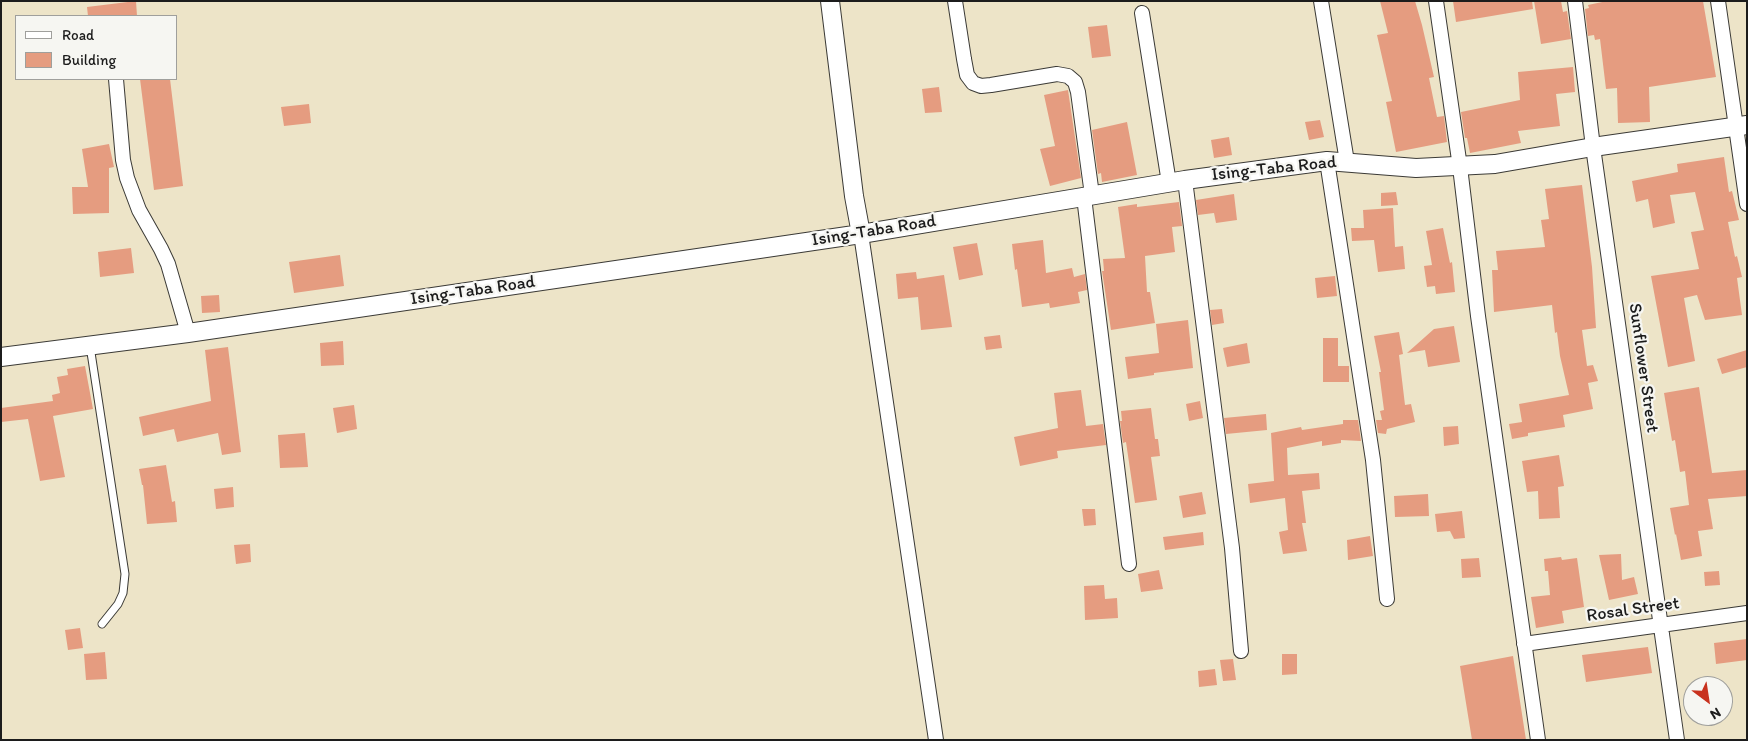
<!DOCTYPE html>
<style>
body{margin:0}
#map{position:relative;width:1748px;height:741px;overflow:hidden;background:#ede4c8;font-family:Itim,sans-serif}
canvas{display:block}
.frame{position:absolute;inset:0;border:2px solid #1c1c1c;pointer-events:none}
.legend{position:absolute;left:15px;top:15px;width:162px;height:65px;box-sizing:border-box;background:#f6f6f2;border:1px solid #9f9f9c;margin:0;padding:6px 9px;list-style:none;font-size:15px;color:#1c1c1c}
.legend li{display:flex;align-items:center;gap:10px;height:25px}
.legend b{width:25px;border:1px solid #9f9f9c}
.north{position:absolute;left:1683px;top:676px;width:50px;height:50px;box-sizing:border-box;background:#f6f6f2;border:1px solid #9f9f9c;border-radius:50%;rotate:149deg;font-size:14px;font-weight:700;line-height:20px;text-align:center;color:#1c1c1c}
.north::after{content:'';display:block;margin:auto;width:18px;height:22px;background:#c8321e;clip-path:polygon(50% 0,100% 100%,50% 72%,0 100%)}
</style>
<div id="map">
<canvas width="1748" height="741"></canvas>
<div class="frame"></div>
<ul class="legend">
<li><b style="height:6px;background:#fff"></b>Road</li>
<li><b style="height:14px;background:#e59c80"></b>Building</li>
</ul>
<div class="north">N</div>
</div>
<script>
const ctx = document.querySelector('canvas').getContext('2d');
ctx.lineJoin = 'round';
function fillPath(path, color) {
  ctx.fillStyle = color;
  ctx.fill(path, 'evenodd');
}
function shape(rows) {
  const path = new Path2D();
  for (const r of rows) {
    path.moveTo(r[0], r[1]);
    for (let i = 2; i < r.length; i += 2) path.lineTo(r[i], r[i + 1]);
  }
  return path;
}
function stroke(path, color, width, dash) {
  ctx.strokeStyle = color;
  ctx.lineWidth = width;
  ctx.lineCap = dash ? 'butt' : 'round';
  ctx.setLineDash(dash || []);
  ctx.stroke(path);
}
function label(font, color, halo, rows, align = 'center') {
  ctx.font = font + ' Itim,sans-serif';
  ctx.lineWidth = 4.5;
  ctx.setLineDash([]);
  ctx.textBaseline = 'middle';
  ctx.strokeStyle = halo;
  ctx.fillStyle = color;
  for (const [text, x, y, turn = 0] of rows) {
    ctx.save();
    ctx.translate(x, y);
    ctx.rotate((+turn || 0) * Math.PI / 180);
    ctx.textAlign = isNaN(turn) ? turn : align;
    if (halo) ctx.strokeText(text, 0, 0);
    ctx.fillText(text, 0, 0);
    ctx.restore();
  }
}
const building = shape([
 [136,1,137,16,88,16,87,7],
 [1380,1,1415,1,1422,25,1434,77,1429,78,1437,117,1444,116,1447,142,1396,152,1386,102,1392,101,1377,35,1388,33],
 [1453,1,1532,1,1533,9,1456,22],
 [1534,1,1561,1,1563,12,1567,11,1571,39,1541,44],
 [1607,1,1703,1,1716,77,1649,87,1650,122,1618,123,1617,88,1606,89,1600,39,1595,40,1594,35,1588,36,1585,9,1589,8,1588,5],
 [1107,25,1111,56,1092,58,1088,27],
 [1573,67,1575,92,1556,94,1560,126,1518,131,1521,143,1470,153,1467,138,1465,138,1461,112,1520,100,1518,72],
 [140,79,170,79,183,186,154,190],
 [939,87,942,112,925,113,922,89],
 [1068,90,1081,178,1050,186,1040,149,1055,146,1044,95],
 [309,104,311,123,284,126,281,107],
 [1320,120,1324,137,1309,140,1305,122],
 [1127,122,1137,175,1102,182,1101,173,1098,174,1092,130],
 [1229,137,1232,155,1214,158,1211,140],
 [109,144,114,167,109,168,109,213,73,214,72,187,88,187,82,149],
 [1724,157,1729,192,1732,191,1739,220,1728,222,1735,257,1737,256,1742,277,1737,278,1742,315,1705,320,1697,295,1684,298,1695,361,1668,367,1651,276,1699,269,1691,232,1704,230,1695,192,1670,195,1675,223,1653,228,1648,199,1636,202,1632,181,1678,172,1677,164],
 [1582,185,1592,267,1596,328,1582,330,1587,366,1593,365,1598,381,1588,383,1593,409,1563,415,1565,427,1528,433,1528,436,1512,439,1509,424,1522,422,1519,404,1569,395,1560,356,1557,332,1555,333,1552,305,1494,312,1492,270,1498,270,1496,251,1545,247,1541,220,1549,219,1545,189],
 [1396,192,1398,205,1381,206,1381,193],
 [1234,194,1237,220,1216,223,1214,213,1198,215,1196,200],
 [1179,202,1182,226,1172,227,1175,252,1145,256,1147,292,1150,292,1155,323,1111,330,1102,271,1104,271,1103,259,1125,258,1118,207,1137,204,1137,207],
 [1393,208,1395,247,1403,246,1405,269,1378,272,1374,240,1352,241,1351,228,1364,228,1363,210],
 [1443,228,1450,263,1452,262,1455,292,1436,294,1435,286,1427,287,1424,266,1432,265,1426,231],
 [1043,240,1046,273,1072,268,1074,277,1085,274,1087,290,1078,292,1080,303,1050,308,1049,303,1022,307,1017,269,1015,270,1012,244],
 [977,243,983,275,959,280,953,247],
 [131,248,134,273,100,277,98,252],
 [340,255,344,286,294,293,289,262],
 [916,272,917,279,944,275,952,327,921,330,918,297,898,299,896,274],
 [1335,276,1337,296,1317,298,1315,278],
 [219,295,220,312,202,313,201,296],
 [1222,309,1224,323,1212,325,1210,310],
 [1188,320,1193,368,1154,373,1154,375,1128,379,1125,357,1159,353,1156,324],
 [1454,326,1460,362,1428,367,1425,350,1407,353,1434,329],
 [1399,332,1403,354,1399,355,1405,405,1411,404,1415,422,1387,429,1386,434,1378,433,1376,420,1382,420,1380,411,1384,410,1379,372,1381,372,1374,336],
 [1000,335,1002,348,986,350,984,337],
 [1323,338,1338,338,1338,366,1349,366,1349,382,1323,382],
 [343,341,344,365,321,366,320,343],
 [1247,343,1250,363,1227,367,1223,348],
 [228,347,241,452,222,455,218,433,177,442,174,429,143,436,139,417,211,401,205,350],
 [1747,350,1747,367,1722,374,1717,359],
 [85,366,93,409,53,416,65,477,40,481,28,419,1,422,1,408,53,401,52,395,60,393,57,377,68,375,67,369],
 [1699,387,1712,473,1747,470,1747,496,1708,499,1713,529,1698,531,1702,556,1681,560,1676,534,1675,535,1670,508,1689,505,1685,471,1680,472,1675,440,1672,441,1664,393],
 [1081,390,1086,426,1103,424,1106,445,1057,451,1058,458,1020,466,1014,437,1058,428,1054,393],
 [1200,401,1203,418,1189,421,1186,404],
 [354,405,357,429,337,433,333,408],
 [1151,408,1155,439,1158,439,1160,456,1151,457,1157,500,1135,503,1126,442,1123,443,1120,421,1122,421,1121,411],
 [1266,414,1267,430,1226,434,1224,418],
 [1343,420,1358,420,1361,441,1341,440,1341,443,1322,446,1322,441,1287,448,1288,475,1319,473,1320,489,1302,491,1306,523,1302,523,1307,551,1283,554,1279,532,1288,530,1285,498,1250,503,1248,484,1274,481,1271,433,1301,427,1302,430,1343,424],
 [1458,426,1459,444,1444,446,1443,427],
 [305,433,308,467,280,468,278,435],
 [1559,455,1564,486,1558,487,1560,518,1539,519,1538,491,1527,492,1522,461],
 [166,465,172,502,175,501,177,522,147,524,143,485,142,485,139,469],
 [233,487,234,507,216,509,214,489],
 [1202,492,1206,514,1183,518,1179,496],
 [1428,494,1429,516,1395,517,1394,496],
 [1082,509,1095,509,1096,525,1084,526],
 [1462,511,1465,538,1454,539,1450,531,1437,532,1435,514],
 [1203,532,1204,545,1165,550,1163,537],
 [1370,536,1373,556,1348,560,1347,540],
 [250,544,251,562,236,564,234,545],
 [1621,554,1622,580,1634,577,1638,594,1609,600,1599,555],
 [1561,557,1562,560,1577,558,1584,607,1562,611,1564,623,1536,628,1531,597,1550,595,1548,571,1545,571,1544,559],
 [1479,558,1481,577,1462,578,1461,559],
 [1159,570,1163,589,1141,592,1138,574],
 [1719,571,1720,585,1705,586,1704,572],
 [1104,585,1105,599,1117,598,1118,618,1085,620,1084,586],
 [80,628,83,648,68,650,65,630],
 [1747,639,1747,660,1716,664,1714,643],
 [1648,647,1652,673,1586,682,1582,655],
 [105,652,107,679,86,680,84,654],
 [1282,654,1297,654,1297,674,1282,675],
 [1513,656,1526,740,1472,740,1460,666],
 [1233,659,1236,680,1223,681,1220,660],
 [1215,669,1217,685,1199,687,1198,671]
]);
const service = shape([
 [90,346,125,574,123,593,118,604,102,624]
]);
const minor = shape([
 [955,1,964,59,967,75,973,83,981,86,991,85,1057,74,1068,76,1075,82,1078,92,1092,195],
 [1321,1,1347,162],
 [1436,1,1460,167,1478,316,1538,740],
 [1575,1,1593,147,1677,740],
 [1718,1,1747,204],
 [1142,13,1169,183],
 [116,79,123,160,127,178,139,210,161,249,168,264,188,333],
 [1327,161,1373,460,1387,599],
 [1185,180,1232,548,1241,651],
 [1084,197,1129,564],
 [861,234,936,740],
 [1524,644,1747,613]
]);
const tertiary = shape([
 [830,1,854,196,861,234],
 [1,357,188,333,861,234,1185,180,1327,161,1416,168,1495,164,1593,147,1747,125]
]);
const streetNames = [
 ["Ising-Taba Road",1274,169,-6],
 ["Ising-Taba Road",874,231,-9],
 ["Ising-Taba Road",473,291,-8],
 ["Sunflower Street",1643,368,82],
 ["Rosal Street",1633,610,-8]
];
fillPath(building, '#e59c80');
stroke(service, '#3b3a36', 9);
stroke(minor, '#3b3a36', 16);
stroke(tertiary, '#3b3a36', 20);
stroke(service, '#fff', 7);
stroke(minor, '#fff', 14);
stroke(tertiary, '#fff', 18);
label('18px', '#1c1c1c', '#f6f6f2', streetNames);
</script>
